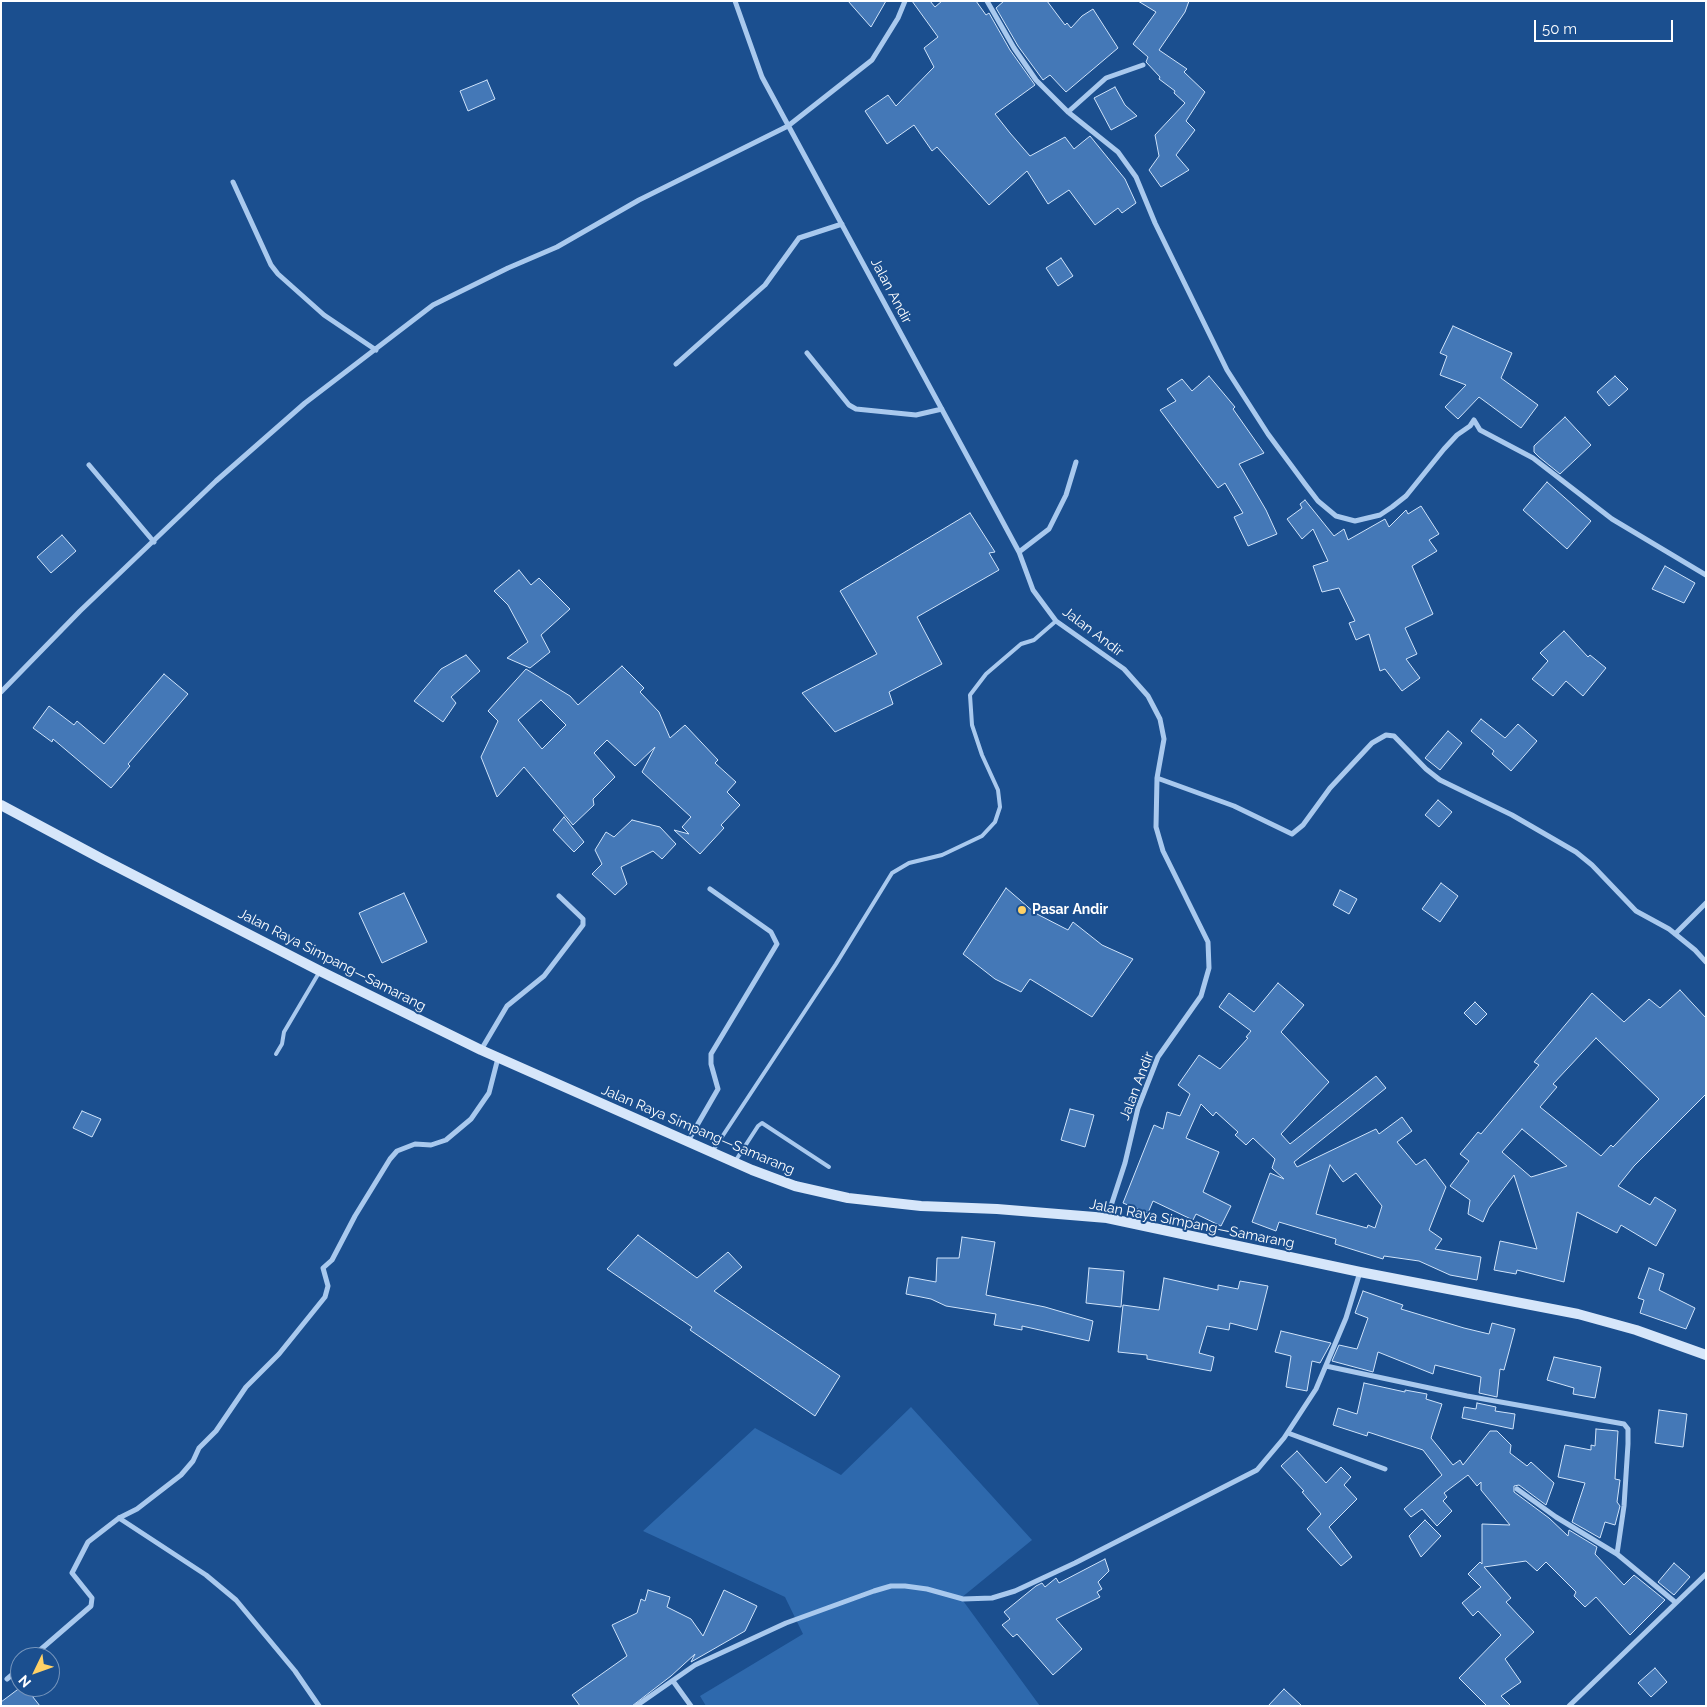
<!DOCTYPE html>
<meta charset="utf-8">
<style>
body{margin:0}
#map{position:relative;width:1707px;height:1707px;overflow:hidden;background:#1b4f8f;font-family:Raleway,sans-serif}
canvas{display:block}
.frame{position:absolute;inset:0;border:2px solid #fff;pointer-events:none}
.north{position:absolute;left:10px;top:1647px;width:50px;height:50px;box-sizing:border-box;background:#1b4f8f;border:1px solid #7695bc;border-radius:50%;rotate:228deg;font-size:14px;font-weight:700;line-height:20px;text-align:center;color:#fff}
.north::after{content:'';display:block;margin:auto;width:18px;height:22px;background:#ffd166;clip-path:polygon(50% 0,100% 100%,50% 72%,0 100%)}
.scale{position:absolute;left:1534px;top:20px;width:139px;height:22px;box-sizing:border-box;border:2px solid #fff;border-top:0;padding-left:6px;font-size:15px;line-height:18px;white-space:nowrap;color:#fff;-webkit-text-stroke:4px #1b4f8f;paint-order:stroke}
</style>
<div id="map">
<canvas width="1707" height="1707"></canvas>
<div class="frame"></div>
<div class="north">N</div>
<div class="scale">50 m</div>
</div>
<script>
const ctx = document.querySelector('canvas').getContext('2d');
ctx.lineJoin = 'round';
function fillPath(path, color) {
  ctx.fillStyle = color;
  ctx.fill(path, 'evenodd');
}
function shape(rows) {
  const path = new Path2D();
  for (const r of rows) {
    path.moveTo(r[0], r[1]);
    for (let i = 2; i < r.length; i += 2) path.lineTo(r[i], r[i + 1]);
  }
  return path;
}
function stroke(path, color, width, dash) {
  ctx.strokeStyle = color;
  ctx.lineWidth = width;
  ctx.lineCap = dash ? 'butt' : 'round';
  ctx.setLineDash(dash || []);
  ctx.stroke(path);
}
function label(font, color, halo, rows, align = 'center') {
  ctx.font = font + ' Raleway,sans-serif';
  ctx.lineWidth = 4;
  ctx.setLineDash([]);
  ctx.textBaseline = 'middle';
  ctx.strokeStyle = halo;
  ctx.fillStyle = color;
  for (const [text, x, y, turn = 0] of rows) {
    ctx.save();
    ctx.translate(x, y);
    ctx.rotate((+turn || 0) * Math.PI / 180);
    ctx.textAlign = isNaN(turn) ? turn : align;
    if (halo) ctx.strokeText(text, 0, 0);
    ctx.fillText(text, 0, 0);
    ctx.restore();
  }
}
const green = shape([
 [911,1407,1032,1540,961,1598,1040,1706,706,1706,700,1696,803,1634,785,1597,643,1531,755,1428,841,1475]
]);
const building = shape([
 [848,1,886,1,871,27,848,1],
 [912,1,930,1,935,7,942,1,976,1,986,15,989,13,1010,50,1035,85,995,114,1010,133,1030,156,1065,137,1074,149,1090,136,1125,179,1136,203,1122,213,1118,208,1095,225,1069,190,1048,204,1027,171,989,205,937,147,932,151,914,125,887,144,865,111,888,95,896,106,934,67,924,48,938,37,912,1],
 [1004,1,1047,1,1065,25,1067,23,1071,28,1082,16,1093,9,1118,48,1066,92,1050,75,1043,80,1018,46,996,8,1004,1],
 [1138,1,1189,1,1185,12,1159,50,1187,69,1184,72,1205,92,1186,121,1195,130,1176,155,1189,170,1161,187,1149,170,1159,156,1155,135,1185,103,1174,93,1175,91,1159,79,1160,77,1146,62,1148,57,1133,44,1156,12,1138,1],
 [487,80,495,99,468,111,460,91,487,80],
 [1115,87,1125,105,1137,116,1111,130,1094,98,1115,87],
 [1061,258,1073,276,1058,286,1046,268,1061,258],
 [1453,326,1512,353,1501,378,1538,405,1521,428,1479,397,1458,419,1445,407,1466,385,1440,375,1447,356,1440,353,1453,326],
 [1209,376,1235,407,1233,409,1264,453,1239,464,1266,510,1277,534,1248,546,1234,517,1243,513,1225,483,1218,488,1160,410,1176,401,1167,389,1182,379,1192,391,1209,376],
 [1615,376,1628,389,1609,406,1597,392,1615,376],
 [1565,417,1591,445,1560,474,1539,457,1534,452,1534,446,1565,417],
 [1547,482,1591,521,1567,549,1523,510,1547,482],
 [1305,500,1334,536,1344,529,1348,540,1385,519,1389,527,1406,510,1408,514,1421,506,1439,534,1429,540,1437,551,1412,566,1433,614,1405,628,1417,654,1406,659,1420,678,1402,691,1385,669,1380,671,1369,634,1356,640,1349,623,1355,621,1339,588,1322,592,1313,566,1328,561,1313,529,1302,539,1287,519,1302,508,1300,504,1305,500],
 [970,513,995,552,989,553,999,570,917,617,942,664,889,692,893,704,835,732,802,693,877,654,840,591,970,513],
 [62,535,76,551,51,573,37,557,62,535],
 [1665,566,1695,583,1684,603,1652,589,1665,566],
 [519,570,531,585,539,578,570,609,541,635,550,652,530,668,507,658,528,642,508,605,494,591,519,570],
 [1564,631,1588,657,1590,655,1606,668,1583,696,1566,681,1553,696,1532,679,1548,661,1540,653,1564,631],
 [466,655,480,671,451,697,456,703,443,722,414,701,441,669,466,655],
 [622,666,644,688,640,692,659,712,670,738,685,725,718,760,715,763,736,782,727,792,740,805,721,825,724,828,700,854,674,830,689,834,682,827,691,817,642,772,655,747,635,766,607,740,594,753,615,777,593,799,594,805,573,825,524,767,497,797,481,757,498,721,488,711,526,669,570,696,578,705,622,666],
 [541,700,566,725,542,749,518,720,541,700],
 [164,674,188,694,128,764,130,766,111,788,53,739,52,742,33,728,49,706,74,725,77,721,104,744,164,674],
 [1481,719,1505,738,1518,724,1537,741,1511,771,1492,754,1494,751,1471,731,1481,719],
 [1448,731,1462,743,1440,770,1425,758,1448,731],
 [1438,800,1452,812,1439,827,1425,815,1438,800],
 [564,817,584,842,574,852,553,830,564,817],
 [632,820,660,827,676,844,662,859,653,851,621,867,627,884,615,895,592,874,602,864,595,850,606,832,614,837,632,820],
 [1441,883,1458,896,1440,922,1422,909,1441,883],
 [1006,888,1035,913,1068,930,1073,922,1102,945,1133,959,1092,1017,1030,979,1021,992,995,979,963,954,1006,888],
 [1340,890,1357,899,1349,914,1333,905,1340,890],
 [404,893,427,942,382,963,359,913,404,893],
 [1278,983,1304,1005,1281,1032,1329,1082,1281,1134,1290,1144,1376,1076,1386,1088,1294,1162,1297,1167,1376,1129,1379,1134,1402,1117,1412,1131,1397,1142,1416,1165,1425,1159,1446,1187,1429,1230,1442,1239,1435,1249,1481,1257,1477,1280,1450,1275,1419,1261,1384,1256,1383,1259,1335,1244,1336,1239,1279,1222,1276,1231,1252,1222,1270,1173,1284,1179,1272,1168,1275,1159,1253,1138,1246,1145,1235,1135,1238,1132,1216,1112,1213,1116,1201,1104,1186,1138,1219,1152,1203,1192,1231,1206,1221,1226,1196,1214,1193,1220,1153,1201,1148,1213,1123,1203,1154,1125,1163,1129,1167,1112,1180,1116,1190,1094,1178,1085,1199,1055,1220,1069,1248,1038,1246,1037,1251,1031,1219,1007,1229,993,1254,1012,1278,983],
 [1330,1165,1343,1182,1356,1173,1382,1206,1375,1228,1368,1225,1367,1228,1316,1214,1330,1165],
 [1680,990,1706,1018,1706,1094,1634,1166,1618,1186,1650,1205,1655,1197,1676,1210,1656,1246,1621,1225,1617,1233,1577,1212,1564,1282,1517,1270,1516,1274,1494,1270,1500,1241,1537,1249,1514,1175,1489,1208,1483,1222,1468,1214,1470,1200,1450,1186,1469,1161,1460,1154,1478,1132,1481,1134,1539,1065,1534,1062,1592,993,1624,1022,1649,999,1660,1008,1680,990],
 [1596,1038,1659,1099,1613,1147,1611,1145,1601,1156,1540,1107,1557,1087,1553,1084,1596,1038],
 [1522,1129,1567,1166,1531,1177,1502,1152,1522,1129],
 [1475,1002,1487,1014,1476,1025,1464,1013,1475,1002],
 [1070,1109,1094,1115,1085,1147,1061,1140,1070,1109],
 [82,1111,101,1119,92,1137,73,1128,82,1111],
 [638,1235,697,1278,728,1252,742,1267,714,1291,840,1376,815,1416,690,1330,692,1327,607,1269,638,1235],
 [962,1237,995,1242,986,1295,1045,1307,1093,1321,1089,1341,1022,1326,1022,1330,994,1325,996,1314,946,1306,931,1299,906,1294,909,1277,936,1282,937,1258,959,1258,962,1237],
 [1089,1268,1124,1271,1121,1307,1086,1303,1089,1268],
 [1649,1268,1664,1274,1659,1290,1695,1308,1686,1329,1640,1313,1644,1300,1638,1298,1649,1268],
 [1164,1278,1218,1290,1218,1285,1238,1289,1240,1281,1268,1286,1257,1330,1230,1323,1229,1330,1207,1326,1199,1353,1214,1357,1211,1371,1147,1359,1147,1355,1118,1352,1123,1305,1159,1310,1164,1278],
 [1363,1291,1403,1305,1401,1309,1464,1328,1489,1334,1492,1323,1515,1329,1504,1370,1500,1369,1497,1397,1479,1393,1481,1377,1435,1365,1433,1374,1378,1352,1373,1372,1332,1361,1339,1345,1357,1349,1368,1318,1355,1313,1363,1291],
 [1281,1331,1331,1343,1320,1363,1312,1361,1307,1391,1286,1387,1291,1356,1275,1352,1281,1331],
 [1554,1357,1601,1367,1595,1398,1573,1394,1574,1388,1547,1380,1554,1357],
 [1364,1383,1405,1392,1405,1390,1427,1394,1426,1399,1442,1404,1431,1438,1453,1465,1460,1460,1463,1465,1490,1431,1497,1431,1511,1445,1510,1453,1527,1466,1531,1462,1554,1483,1546,1505,1519,1485,1514,1486,1514,1492,1549,1518,1568,1536,1569,1530,1597,1547,1595,1554,1624,1585,1634,1575,1665,1600,1630,1635,1596,1597,1585,1607,1574,1596,1576,1592,1546,1562,1537,1571,1526,1561,1484,1567,1511,1598,1506,1602,1534,1632,1505,1659,1521,1682,1501,1696,1511,1706,1487,1706,1459,1678,1501,1635,1478,1611,1473,1616,1462,1603,1481,1587,1468,1574,1480,1562,1482,1564,1482,1524,1510,1525,1481,1490,1481,1482,1477,1486,1468,1475,1444,1493,1447,1497,1443,1501,1452,1511,1437,1526,1422,1509,1411,1517,1404,1509,1442,1475,1423,1450,1368,1432,1367,1436,1333,1425,1338,1408,1357,1414,1364,1383],
 [1477,1403,1496,1407,1495,1411,1515,1414,1513,1429,1462,1418,1464,1407,1476,1409,1477,1403],
 [1659,1410,1687,1414,1683,1447,1655,1443,1659,1410],
 [1596,1429,1618,1431,1615,1479,1620,1480,1617,1502,1620,1506,1615,1525,1605,1522,1600,1538,1572,1522,1585,1483,1558,1477,1565,1445,1591,1450,1591,1445,1595,1446,1596,1429],
 [1297,1451,1326,1483,1341,1467,1351,1477,1344,1485,1357,1499,1329,1527,1352,1557,1341,1566,1307,1529,1321,1514,1302,1492,1304,1491,1281,1466,1297,1451],
 [1425,1520,1441,1536,1421,1557,1409,1536,1425,1520],
 [1105,1559,1109,1571,1098,1582,1102,1589,1097,1592,1100,1597,1056,1619,1082,1649,1053,1675,1017,1634,1013,1637,1002,1625,1010,1619,1004,1612,1036,1586,1042,1583,1045,1587,1056,1578,1059,1583,1105,1559],
 [1674,1563,1690,1577,1674,1595,1658,1582,1674,1563],
 [648,1590,670,1597,667,1607,691,1619,703,1636,724,1590,757,1606,745,1631,691,1662,695,1654,671,1676,632,1706,580,1706,572,1695,627,1656,612,1625,637,1613,641,1599,645,1601,648,1590],
 [1655,1668,1667,1682,1651,1697,1638,1683,1655,1668],
 [21,1687,25,1687,40,1706,1,1706,1,1702,21,1687],
 [1284,1689,1302,1706,1268,1706,1284,1689]
]);
const service = shape([
 [276,1054,282,1044,284,1032,320,971],
 [712,1152,836,964,892,873,909,863,942,855,982,836,995,822,1000,807,998,790,982,755,972,725,970,695,986,674,1021,644,1034,640,1056,621],
 [736,1160,758,1126,762,1123,829,1167]
]);
const minor = shape([
 [735,1,762,77,998,513,1019,552,1033,590,1056,621,1124,669,1148,696,1160,719,1164,739,1157,778,1156,827,1163,851,1208,942,1209,968,1201,996,1158,1057,1138,1108,1125,1163,1107,1218],
 [987,1,1014,48,1036,80,1068,112,1118,152,1136,177,1155,223,1227,370,1268,434,1305,484,1318,501,1336,516,1355,521,1380,515,1392,507,1406,496,1444,449,1457,435,1470,426,1474,420,1480,430,1533,458,1612,519,1706,575],
 [1068,112,1106,78,1143,65],
 [233,182,271,265,278,274,324,315,376,350],
 [807,353,849,405,856,409,916,415,942,409],
 [676,364,765,285,799,238,842,224],
 [89,465,154,542],
 [1019,552,1049,529,1066,495,1076,462],
 [1,692,80,611,216,481,305,403,433,305,508,268,557,247,639,200,788,126,872,60,898,18,905,1],
 [1157,778,1234,806,1292,834,1303,825,1330,788,1372,743,1386,735,1394,736,1426,769,1440,780,1512,815,1576,852,1592,865,1636,911,1669,929,1695,950,1706,962],
 [1675,934,1706,903],
 [481,1050,507,1006,544,976,583,925,583,919,559,896],
 [688,1141,718,1089,711,1064,711,1054,777,944,771,932,710,889],
 [1326,1366,1467,1396,1624,1424,1628,1429,1628,1444,1624,1506,1617,1554],
 [1288,1433,1385,1469],
 [1517,1489,1556,1517,1617,1554,1675,1602],
 [119,1518,206,1575,236,1600,295,1671,319,1706],
 [32,1657,91,1606,92,1598,72,1573,88,1542,119,1518,137,1509,181,1475,193,1461,199,1448,216,1431,246,1387,279,1354,325,1297,328,1286,323,1268,332,1260,355,1216,390,1159,397,1151,415,1144,431,1145,446,1140,471,1119,489,1093,498,1058],
 [7,1679,20,1668],
 [673,1681,691,1706],
 [636,1706,695,1665,786,1623,874,1591,891,1586,905,1586,927,1589,963,1599,992,1598,1015,1591,1075,1563,1257,1470,1284,1438,1316,1389,1346,1318,1360,1272],
 [1569,1706,1706,1574]
]);
const secondary = shape([
 [1,805,102,859,320,971,481,1050,752,1170,795,1186,848,1198,921,1206,997,1209,1107,1218,1360,1272,1578,1314,1636,1330,1706,1355]
]);
const markers = [
 [1022,910,5,"#ffd166"]
];
const streetNames = [
 ["Jalan Andir",891,291,62],
 ["Jalan Andir",1093,632,37],
 ["Jalan Raya Simpang—Samarang",332,960,27],
 ["Jalan Andir",1137,1086,-69],
 ["Jalan Raya Simpang—Samarang",698,1130,23],
 ["Jalan Raya Simpang—Samarang",1192,1224,11]
];
const poiNames = [
 ["Pasar Andir",1032,910]
];
fillPath(green, '#2e69ad');
fillPath(building, '#4478b7');
stroke(building, '#cfe3fa', 1);
stroke(service, '#a9c9ee', 4);
stroke(minor, '#a9c9ee', 5);
stroke(secondary, '#d6e6fa', 10);
for (const [x, y, r, color] of markers) {
  const dot = new Path2D();
  dot.arc(x, y, r, 0, 2 * Math.PI);
  ctx.fillStyle = color;
  ctx.fill(dot);
  stroke(dot, '#1b4f8f', 2);
}
label('14px', '#fff', '#1b4f8f', streetNames);
label('bold 14px', '#fff', '#1b4f8f', poiNames, 'left');
</script>
